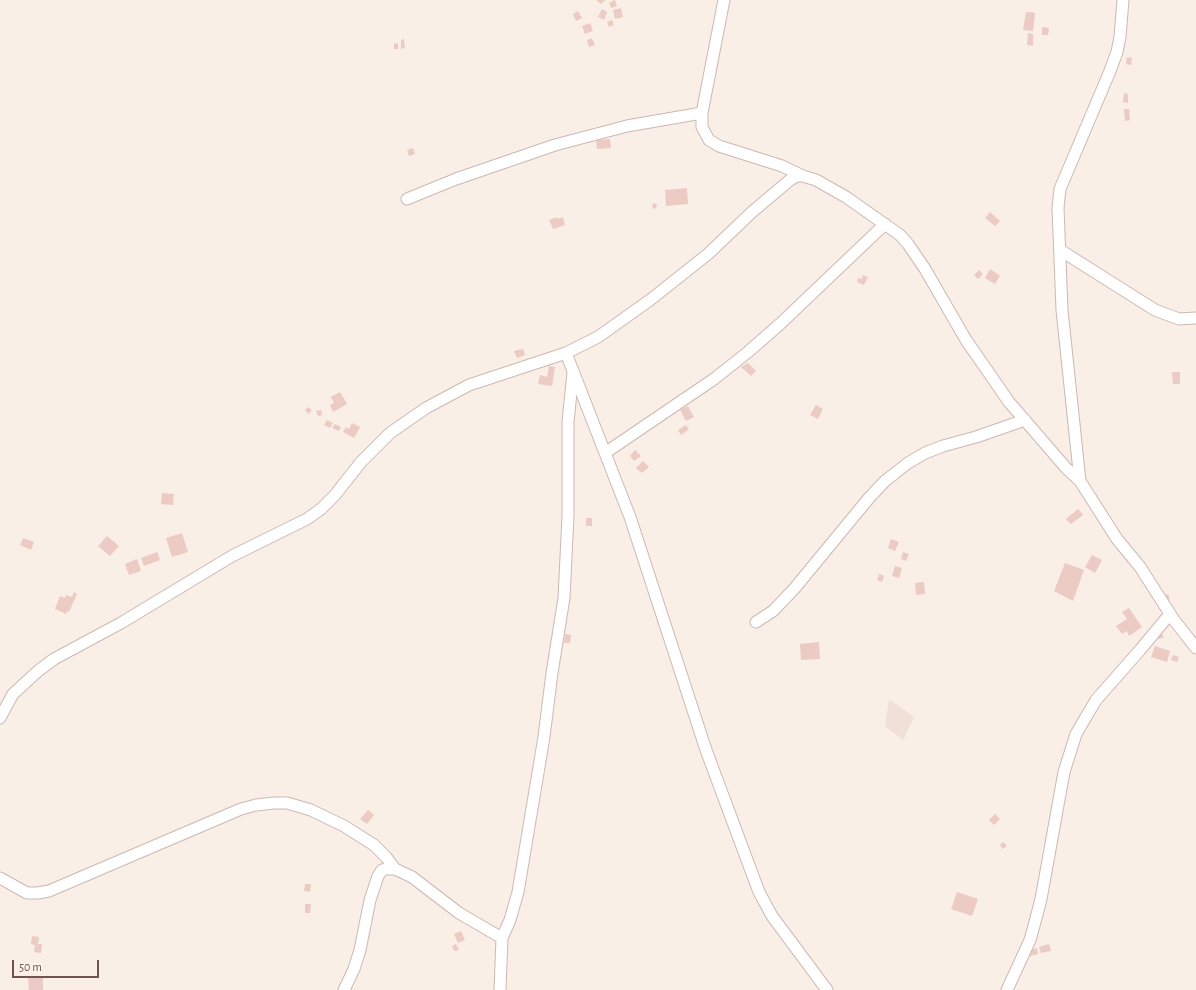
<!DOCTYPE html>
<style>
body{margin:0}
#map{position:relative;width:1196px;height:990px;overflow:hidden;background:#f9efe7;font-family:"Alegreya Sans",sans-serif}
canvas{display:block}
.scale{position:absolute;left:12px;top:960px;width:87px;height:18px;box-sizing:border-box;border:2px solid #70544f;border-top:0;padding-left:5px;font-size:12px;line-height:14px;white-space:nowrap;color:#70544f;-webkit-text-stroke:3px #fdf3ed;paint-order:stroke}
</style>
<div id="map">
<canvas width="1196" height="990"></canvas>
<div class="scale">50 m</div>
</div>
<script>
const ctx = document.querySelector('canvas').getContext('2d');
ctx.lineJoin = 'round';
function fillPath(path, color) {
  ctx.fillStyle = color;
  ctx.fill(path, 'evenodd');
}
function shape(rows) {
  const path = new Path2D();
  for (const r of rows) {
    path.moveTo(r[0], r[1]);
    for (let i = 2; i < r.length; i += 2) path.lineTo(r[i], r[i + 1]);
  }
  return path;
}
function stroke(path, color, width, dash) {
  ctx.strokeStyle = color;
  ctx.lineWidth = width;
  ctx.lineCap = dash ? 'butt' : 'round';
  ctx.setLineDash(dash || []);
  ctx.stroke(path);
}
const residential = shape([
 [889,699,914,717,903,740,885,726]
]);
const building = shape([
 [596,0,605,0,601,4],
 [615,0,617,6,611,8,609,3],
 [621,8,623,17,615,19,613,10],
 [602,9,607,12,604,20,598,17],
 [578,11,582,18,576,21,573,14],
 [1026,12,1035,13,1033,31,1023,30],
 [612,20,614,25,609,27,607,22],
 [590,23,593,31,585,34,582,26],
 [1042,27,1049,28,1048,35,1042,35],
 [1028,33,1033,34,1033,46,1027,45],
 [592,38,595,45,589,47,587,40],
 [404,39,405,48,401,49,401,40],
 [394,43,398,44,398,49,394,49],
 [1127,57,1132,58,1131,65,1126,64],
 [1124,93,1128,94,1128,103,1123,102],
 [1124,109,1129,109,1130,120,1125,121],
 [610,139,611,148,597,149,596,140],
 [413,148,415,154,409,156,407,150],
 [687,188,688,204,666,206,665,190],
 [653,203,657,204,656,208,652,209],
 [990,212,1000,221,995,226,985,218],
 [557,217,557,219,563,217,565,225,553,229,549,220],
 [990,269,1000,276,995,284,985,278],
 [979,270,983,274,978,279,974,275],
 [863,275,868,277,864,285,857,282,858,278,862,279],
 [523,349,525,355,517,358,514,351],
 [748,363,756,371,751,376,741,367],
 [549,366,555,367,552,386,538,384,540,375,547,377],
 [1172,372,1180,372,1180,384,1173,384],
 [340,392,347,404,333,412,330,405,334,403,331,397],
 [816,405,823,409,818,419,810,415],
 [688,406,694,417,686,421,680,410],
 [308,407,312,410,308,414,305,410],
 [321,410,322,415,318,416,316,411],
 [327,420,333,423,330,428,324,425],
 [352,423,360,427,354,438,343,432,346,427,349,429],
 [335,424,341,427,339,431,332,428],
 [686,425,689,429,681,435,678,430],
 [635,450,641,456,634,461,630,456],
 [643,461,649,467,642,473,636,468],
 [162,493,174,494,173,505,161,504],
 [1078,509,1083,515,1071,524,1066,519],
 [586,518,592,518,592,526,586,526],
 [182,533,188,552,172,557,166,538],
 [107,536,119,546,110,556,98,546],
 [23,538,34,542,31,550,20,545],
 [891,539,899,542,895,551,888,548],
 [157,552,160,560,144,566,141,558],
 [903,552,909,554,906,561,901,559],
 [1092,555,1102,560,1095,573,1085,567],
 [137,559,141,571,129,575,125,564],
 [1065,563,1084,570,1073,601,1054,591],
 [895,566,902,568,899,578,892,576],
 [879,574,884,576,882,582,877,580],
 [924,582,925,594,916,595,915,583],
 [74,592,77,594,69,612,67,611,66,614,55,609,60,596,65,598,66,595,72,597],
 [1168,594,1170,599,1163,601,1162,597],
 [1129,608,1142,627,1129,636,1127,631,1122,634,1116,626,1127,619,1122,612],
 [1161,632,1164,637,1159,639,1156,634],
 [565,634,571,635,570,643,564,643],
 [819,642,820,659,801,660,800,644],
 [1155,646,1170,651,1167,662,1151,657],
 [1173,655,1179,657,1177,662,1171,660],
 [368,810,374,815,367,824,360,819],
 [995,814,1000,819,994,825,989,820],
 [1003,842,1007,846,1003,849,1000,845],
 [305,884,311,884,310,892,304,891],
 [957,892,978,899,972,916,951,909],
 [305,904,311,904,310,913,305,913],
 [461,931,465,940,458,943,454,934],
 [32,936,39,937,38,944,42,944,41,953,34,952,35,945,31,944],
 [456,944,459,950,454,951,452,946],
 [1049,944,1051,951,1041,953,1039,947],
 [1037,948,1038,954,1027,957,1025,951],
 [28,977,43,977,43,990,29,990]
]);
const street = shape([
 [724,0,702,113,702,127,709,140,719,146,782,166,803,176],
 [1123,0,1120,37,1117,52,1110,71,1060,189,1058,208,1062,310,1080,481,1117,539,1140,567,1174,620,1196,648],
 [407,199,456,179,555,145,627,126,702,113],
 [1060,250,1155,310,1179,319,1196,318],
 [566,353,630,517,706,750,759,892,772,916,827,990],
 [605,453,714,379,748,352,780,324,885,224],
 [756,622,773,611,794,589,869,498,885,481,908,463,925,453,943,446,976,437,1025,420],
 [0,718,13,694,38,671,54,659,121,623,232,556,307,519,321,509,335,495,361,462,390,433,426,408,469,385,566,353,598,337,650,300,708,254,752,212,790,180,797,176,803,176,816,180,846,197,900,235,908,244,925,269,966,340,1009,402,1067,469,1080,481],
 [0,878,27,893,38,893,49,891,241,809,256,805,274,803,287,803,311,810,344,826,374,845,386,857,395,869],
 [344,990,354,969,360,950,370,900,378,876,382,870,386,869,395,869,412,877,459,913,502,938],
 [500,990,502,938,510,920,518,892,544,737,552,673,564,598,568,516,568,422,573,372],
 [1007,990,1030,940,1035,922,1041,899,1064,772,1076,734,1096,700,1140,650,1170,614]
]);
fillPath(residential, '#f0e0d7');
fillPath(building, '#ebcbc3');
stroke(street, '#ccb8b2', 13);
stroke(street, '#fff', 11);
</script>
